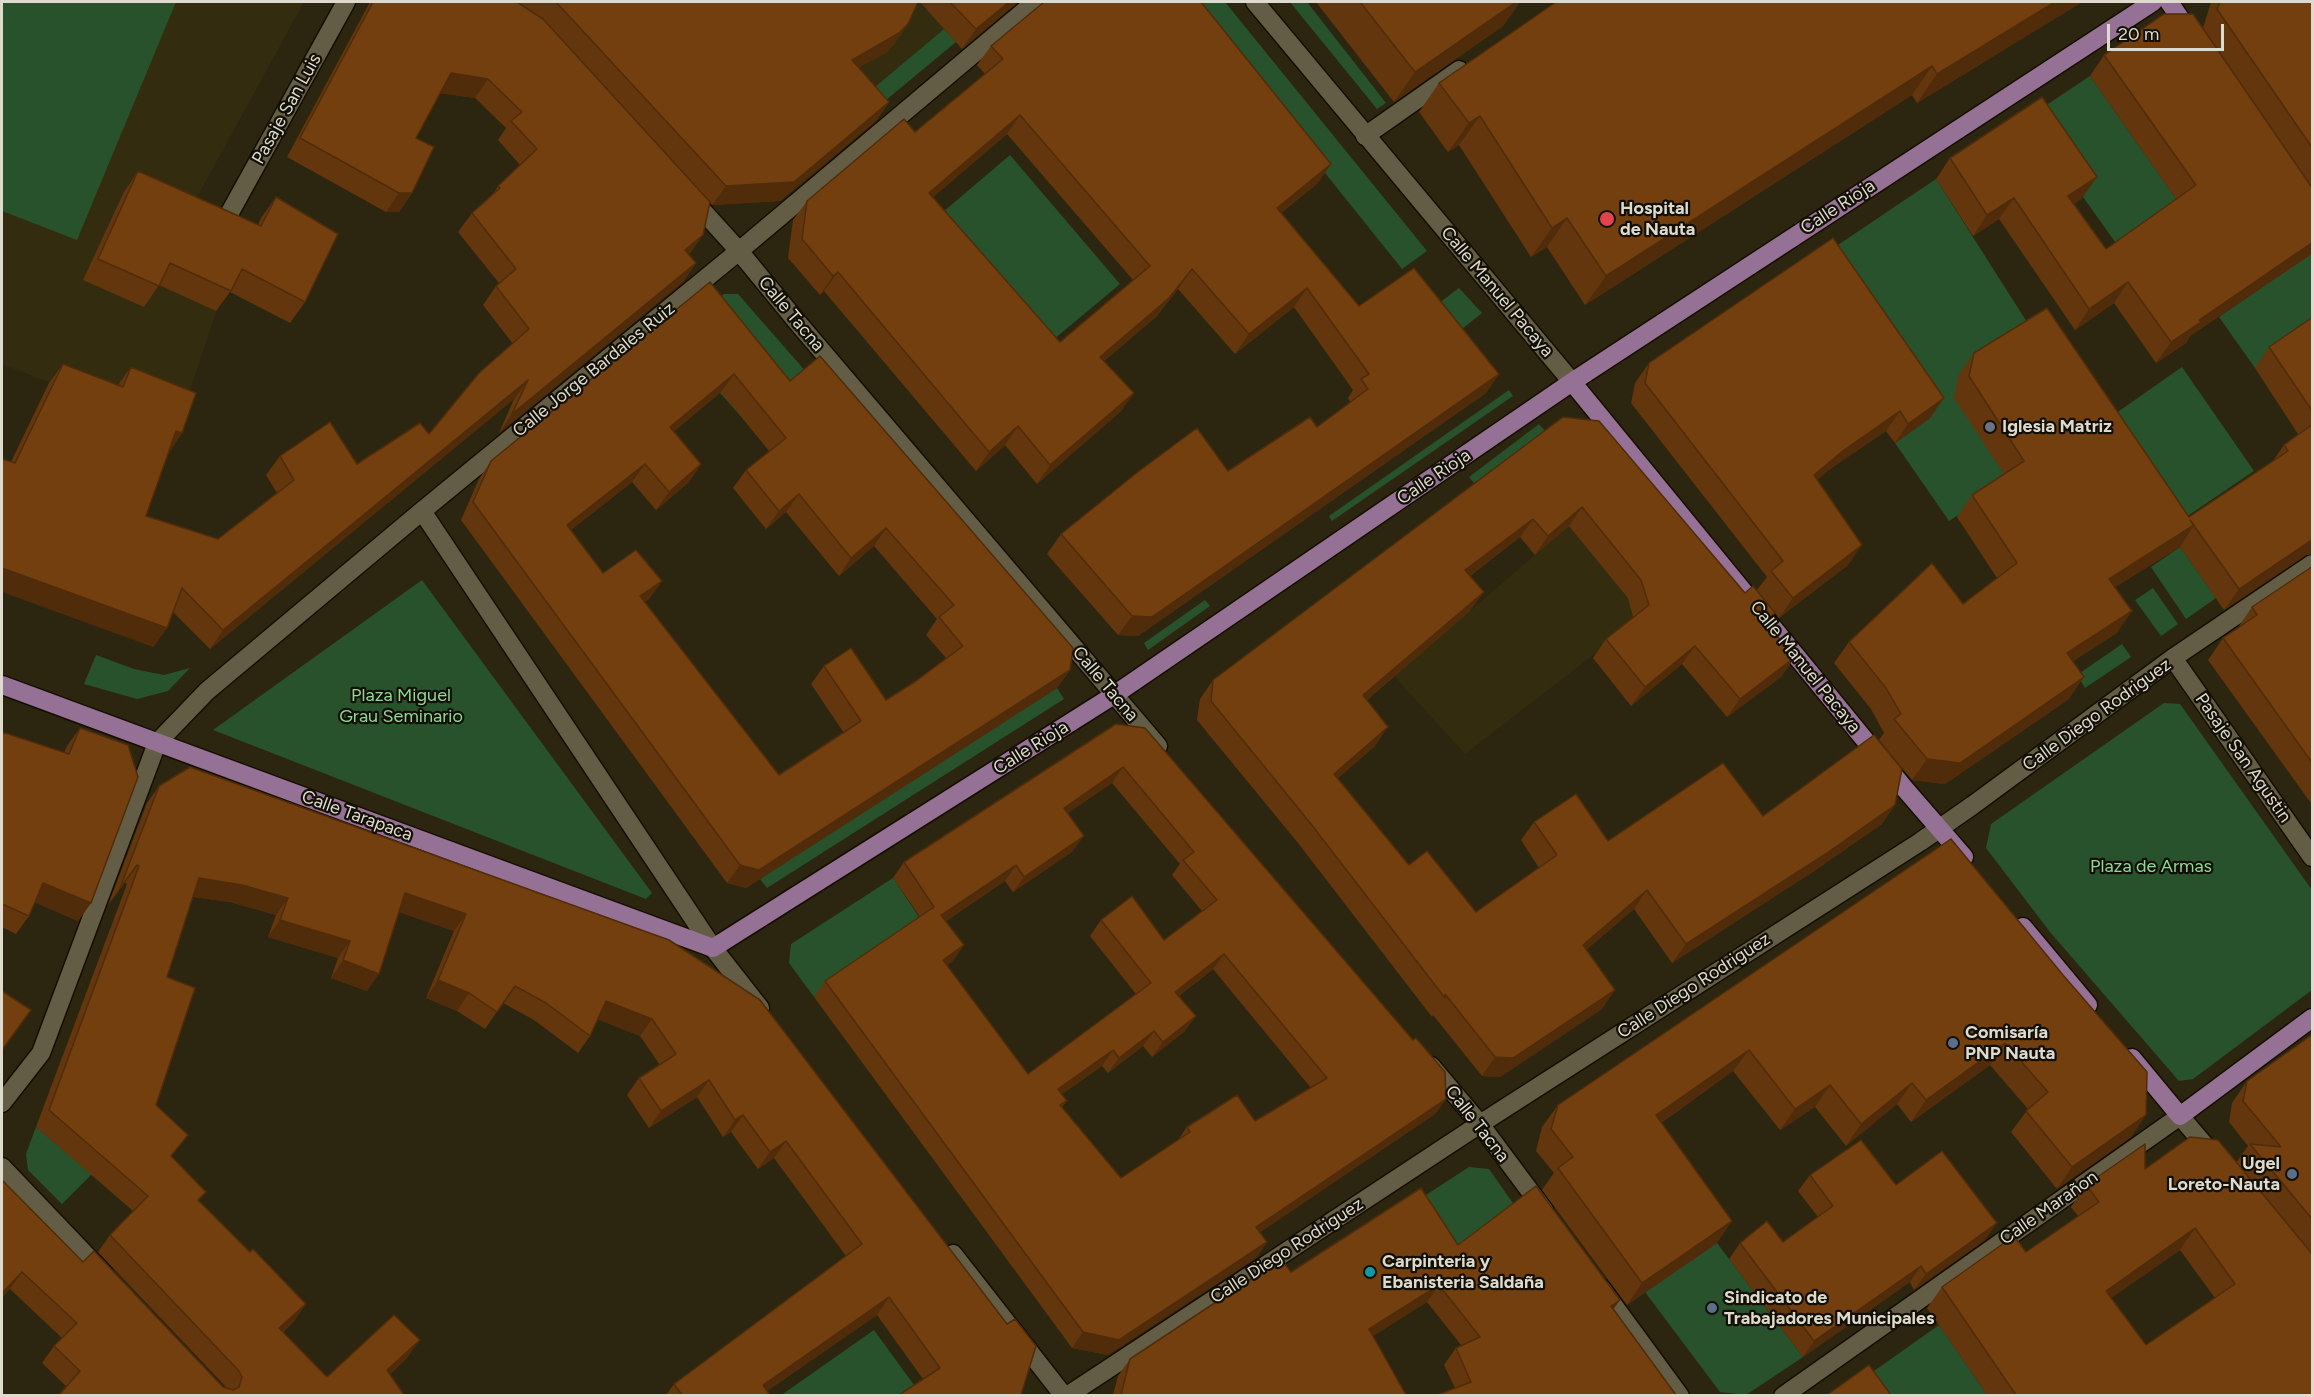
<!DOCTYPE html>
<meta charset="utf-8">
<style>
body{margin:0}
#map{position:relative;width:2314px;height:1397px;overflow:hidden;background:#2c2611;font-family:Figtree,sans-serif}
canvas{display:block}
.frame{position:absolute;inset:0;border:3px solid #dedacd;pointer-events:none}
.scale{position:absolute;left:2107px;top:24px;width:117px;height:27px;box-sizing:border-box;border:3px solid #dedacd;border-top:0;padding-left:8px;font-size:18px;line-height:21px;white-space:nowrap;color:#dedacd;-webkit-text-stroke:4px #120f06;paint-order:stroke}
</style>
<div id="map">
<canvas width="2314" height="1397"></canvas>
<div class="frame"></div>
<div class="scale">20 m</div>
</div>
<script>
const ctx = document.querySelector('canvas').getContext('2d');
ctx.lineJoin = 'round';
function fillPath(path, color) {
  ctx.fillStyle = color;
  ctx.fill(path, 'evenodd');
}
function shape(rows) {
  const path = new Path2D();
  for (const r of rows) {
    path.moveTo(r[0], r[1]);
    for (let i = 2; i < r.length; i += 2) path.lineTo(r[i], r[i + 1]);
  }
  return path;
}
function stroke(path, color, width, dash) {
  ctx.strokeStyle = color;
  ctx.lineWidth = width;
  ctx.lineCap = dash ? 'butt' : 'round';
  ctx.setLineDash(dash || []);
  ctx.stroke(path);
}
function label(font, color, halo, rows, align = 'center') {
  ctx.font = font + ' Figtree,sans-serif';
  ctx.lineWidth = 4.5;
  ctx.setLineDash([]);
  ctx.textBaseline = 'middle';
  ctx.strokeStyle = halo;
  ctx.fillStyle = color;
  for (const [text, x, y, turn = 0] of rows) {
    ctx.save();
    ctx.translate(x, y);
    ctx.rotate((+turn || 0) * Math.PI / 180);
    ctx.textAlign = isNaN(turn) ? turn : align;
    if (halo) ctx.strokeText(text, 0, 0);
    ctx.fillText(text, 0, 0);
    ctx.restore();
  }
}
const built = shape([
 [2,2,304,2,185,219,227,290,216,312,176,432,2,364],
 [787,2,976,2,869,92],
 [1622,484,1698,574,1465,754,1394,676,1569,526]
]);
const green = shape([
 [2,2,176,2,77,240,2,211],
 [1188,2,1225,2,1427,251,1402,269],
 [1290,2,1307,2,1386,103,1377,109],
 [944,29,956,42,880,105,869,92],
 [2090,76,2181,206,2120,249,2027,118],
 [1010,155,1120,284,1047,345,936,218],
 [1936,179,2032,330,2027,471,1949,521,1895,443,1930,418,1820,257],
 [2312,253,2312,328,2255,368,2219,317],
 [1459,288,1482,313,1457,333,1435,306],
 [724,294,738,294,808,374,747,423,720,393,705,310],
 [2182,367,2254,471,2180,521,2109,418],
 [1509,390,1513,396,1332,521,1329,516],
 [1539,424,1545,431,1474,483,1469,477],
 [2180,547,2216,598,2186,619,2151,567],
 [422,580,652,893,646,899,213,730],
 [2153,588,2178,624,2161,636,2135,600],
 [1205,600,1210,606,1148,650,1144,643],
 [2122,644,2131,657,2085,688,2077,675],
 [96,655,134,669,164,675,190,668,168,691,137,699,84,684],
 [1057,688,1064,699,767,888,760,879],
 [2164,703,2180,704,2312,890,2312,990,2193,1079,2179,1081,2050,932,1986,848,1991,824],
 [893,878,923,923,814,997,789,963,791,944],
 [36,1127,92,1174,62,1204,28,1170,26,1154],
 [1469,1167,1489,1169,1517,1209,1446,1262,1409,1206],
 [1717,1243,1803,1357,1746,1395,1720,1392,1645,1292],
 [1939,1325,1987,1395,1866,1395,1857,1383],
 [874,1330,914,1385,899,1395,780,1396]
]);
const service = shape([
 [1365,136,1459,70]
]);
const minor = shape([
 [692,199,739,251,798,323,1158,746],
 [228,216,346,2],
 [422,511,713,948,760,1008],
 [2173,658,2312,857],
 [1431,1066,1480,1124,1544,1210],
 [2,1103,41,1053,157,743],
 [2,1167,104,1274],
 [953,1254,1064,1396],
 [1601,1288,1680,1396],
 [1067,1396,1480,1124,1920,842,1973,805,2173,658,2312,564],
 [1783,1396,2180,1116]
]);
const tertiary = shape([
 [1255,2,1572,382],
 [157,743,207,691,422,511,739,251,1035,2],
 [2180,1116,2214,1156]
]);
const primary = shape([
 [2169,2,2191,34],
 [1572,382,1905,789,1964,857],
 [2,685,713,948,1114,695,1572,382,2153,2],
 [2023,927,2088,1005],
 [2132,1058,2180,1116,2312,1018]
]);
const wall = shape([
 [370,2,918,2,895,43,886,53,859,67,889,102,876,121,780,201,712,205,710,202,689,255,696,263,683,282,499,433,514,399,210,649,173,612,167,628,153,647,11,462,49,383,63,364,118,385,131,367,182,433,168,452,146,516,218,539,277,493,266,475,280,456,357,464,429,434,513,344,483,305,496,286,499,283,458,232,472,213,493,194,498,186,520,165,498,140,506,128,475,98,440,93,416,138,412,193,399,212,386,212,287,157],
 [920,2,1018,2,962,49],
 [1316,2,1520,2,1503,26,1394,102],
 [1556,2,2082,2,1917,103,1912,95,1585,305,1547,247,1531,257,1459,145,1448,152,1419,112,1439,83],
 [2211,2,2313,2,2313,253,2190,336,2186,343,2156,363,2114,303,2075,330,1999,219,1973,236,1936,179,1950,158,2082,198,2074,204,2106,249,2176,199,2090,76,2104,55,2203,28],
 [991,46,1318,183,1281,213,1359,306,1499,374,1486,393,1138,636,1118,635,1047,554,1061,534,1228,471,1317,427,1351,403,1348,398,1353,390,1294,307,1235,354,1178,289,1156,317,1104,361,1134,393,1120,412,1037,484,1005,445,976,471,824,291,820,295,788,258,793,220,807,201,915,132,985,74,977,65],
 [1007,134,1133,280,1060,342,933,197],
 [138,171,258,225,261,218,276,197,305,302,290,323,230,292,216,311,159,285,144,307,83,280,124,192],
 [710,282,790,381,1070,670,1057,688,746,888,727,883,461,520,479,479,491,461],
 [721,392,769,451,746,470,733,488,766,529,786,512,839,576,874,546,937,619,926,635,946,658,916,681,886,700,824,666,811,684,844,733,779,775,645,602,649,599,662,581,603,573,571,530,632,482,656,510,689,482,701,464,674,431],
 [2313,317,2313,554,2306,555,2224,610,2180,547,2115,587,2117,633,2073,661,2069,699,1945,784,1912,780,1879,740,1884,733,1871,709,1834,663,1849,642,1963,604,1997,578,1957,517,1972,495,2004,474,1954,398,1959,374,1974,353,2189,517,2273,461,2284,445,2298,434,2255,368,2269,347],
 [1649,363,1930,418,1895,443,1886,431,1830,469,1817,480,1848,565,1779,618,1757,590,1767,577,1631,403,1635,383],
 [1563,417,1767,624,1794,658,1781,677,1727,717,1682,664,1631,706,1593,658,1606,639,1633,617,1628,598,1569,526,1535,555,1520,537,1470,576,1470,611,1367,700,1375,746,1338,778,1409,865,1476,912,1539,868,1521,840,1534,822,1608,841,1763,816,1882,824,1814,871,1672,963,1634,909,1586,950,1602,1009,1500,1077,1482,1076,1433,1015,1432,1017,1298,843,1197,720,1200,699,1213,680],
 [2313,566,2313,806,2208,660,2223,638,2237,629,2252,607],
 [1116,724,1446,1099,1435,1114,1260,1232,1267,1242,1256,1258,1108,1355,1072,1348,814,997,825,981,920,917,893,878,904,862],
 [1112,783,1180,864,1172,875,1202,911,1164,940,1101,920,1090,936,1136,994,1028,1074,947,965,953,961,946,921,1005,881,1013,892,1073,851,1068,813],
 [1213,969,1311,1088,1255,1121,1187,1127,1178,1140,1121,1178,1062,1107,1067,1101,1062,1094,1102,1066,1108,1073,1143,1046,1152,1057,1185,1031,1179,996],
 [80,728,91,903,78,921,35,902,29,916,16,934,2,927,2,732,64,753,67,746],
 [159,786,669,940,1007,1324,923,1379,877,1315,767,1391,770,1395,666,1395,674,1384,846,1256,774,1158,758,1169,731,1132,723,1137,697,1097,649,1128,627,1095,639,1078,660,1065,640,1036,598,1019,590,1036,578,1053,534,1020,503,1003,485,1029,457,1011,426,998,454,931,399,912,367,991,331,978,338,958,268,937,276,915,230,902,193,897,167,977,156,1105,172,1157,199,1201,250,1252,306,1304,294,1321,283,1332,327,1377,407,1358,390,1374,404,1395,67,1387,42,1363,54,1346,62,1338,10,1289,2,1180,83,1262,223,1387,227,1388,98,1252,110,1235,133,1211,36,1127,127,884,125,882,108,905,147,803],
 [1951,839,2131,1137,2057,1189,2011,1132,2028,1109,1990,1065,1911,1122,1897,1104,1846,1146,1815,1107,1780,1130,1733,1071,1661,1123,1717,1243,1627,1305,1542,1190,1554,1173,1536,1151,1542,1127,1558,1105],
 [2313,1034,2313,1395,1987,1395,1927,1308,1942,1287,2026,1252,2078,1216,2071,1207,2086,1185,2145,1169,2236,1163,2248,1146,2229,1122,2232,1103,2247,1081],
 [2180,1250,2215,1298,2146,1345,2111,1298],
 [1810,1175,1896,1185,1985,1240,1914,1290,1910,1282,1803,1357,1729,1259,1740,1243,1783,1242,1818,1217,1798,1191],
 [1458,1245,1614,1309,1676,1395,1455,1388,1444,1365,1456,1348,1461,1345,1427,1302,1373,1336,1406,1395,1113,1395,1118,1376,1130,1359,1291,1272]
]);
const shadedWall = shape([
 [1009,2,1018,2,962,49,976,29],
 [1516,2,1520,2,1503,26,1394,102,1415,72],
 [2055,2,2082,2,1917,103,1937,74],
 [908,24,895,43,886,53,838,79,852,60],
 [1932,66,1912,95,1585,305,1606,276],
 [451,73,488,79,475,98,437,93],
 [889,102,876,121,780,201,712,205,726,186],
 [1020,115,1007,134,916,212,929,193],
 [1480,116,1459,145,1448,152,1469,123],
 [1331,164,1318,183,1263,227,1277,208],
 [2097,177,2082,198,2053,218,2068,196],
 [399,193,412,193,399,212,386,212],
 [2014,198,1999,219,1973,236,1987,215],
 [1567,218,1547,247,1531,257,1552,228],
 [703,235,689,255,685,250],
 [2313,242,2313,253,2190,336,2186,343,2156,363,2171,342,2199,320],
 [696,263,683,282,499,433,512,414],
 [1192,269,1178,289,1156,317,1086,376,1100,357],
 [838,272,824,291,820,295,833,276],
 [2128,282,2114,303,2075,330,2089,309],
 [1307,288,1294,307,1235,354,1249,334],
 [734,374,721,392,658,445,670,427],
 [1499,374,1486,393,1138,636,1118,635,1132,616],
 [528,380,514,399,210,649,223,630],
 [1134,393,1120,412,1037,484,1050,465],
 [1944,398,1930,418,1895,443,1908,424],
 [1900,411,1886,431,1830,469,1800,495,1814,475,1844,450],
 [1018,426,1005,445,976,471,989,452],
 [176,431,182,433,169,453,162,450],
 [645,464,632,482,554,543,567,525],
 [701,464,689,482,656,510,669,492],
 [799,494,786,512,766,529,779,511],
 [1582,507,1569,526,1535,555,1548,536],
 [1533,519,1520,537,1452,589,1465,570],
 [2194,525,2180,547,2094,600,2109,579],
 [886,528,874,546,839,576,851,558],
 [2313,539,2313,554,2306,555,2224,610,2239,589],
 [1862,545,1848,565,1779,618,1793,598],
 [2,568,167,628,153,647,2,592],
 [662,581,649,599,628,614,640,596],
 [1484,592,1470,611,1350,714,1363,695],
 [2132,611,2117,633,2052,674,2067,653],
 [1775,613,1762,632,1765,620],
 [1695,646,1682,664,1631,706,1645,687],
 [1794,658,1781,677,1727,717,1740,699],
 [1070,670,1057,688,746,888,727,883,740,865],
 [2084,677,2069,699,1945,784,1912,780,1927,759],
 [1388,727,1375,746,1321,792,1334,774],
 [1123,767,1112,783,1053,823,1064,808],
 [1895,805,1882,824,1814,871,1672,963,1686,944],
 [1084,836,1073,851,1013,892,1024,877],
 [1016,865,1005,881,930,931,941,915],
 [199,878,242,885,288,898,276,915,230,902,187,896],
 [43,883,91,903,78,921,31,901],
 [1647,890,1634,909,1569,964,1583,945],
 [405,893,466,914,454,931,393,910],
 [280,920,350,941,338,958,268,937],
 [964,945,953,961,932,975,943,960],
 [1224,954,1213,969,1164,1007,1175,992],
 [343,960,379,974,367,991,331,978],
 [438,980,469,993,457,1011,426,998],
 [1615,990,1602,1009,1500,1077,1482,1076,1495,1057],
 [606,1001,652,1019,640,1036,594,1018],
 [1196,1016,1185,1031,1152,1057,1163,1042],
 [1154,1031,1143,1046,1108,1073,1119,1058],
 [2005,1043,1990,1065,1911,1122,1926,1100],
 [1113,1050,1102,1066,1047,1105,1058,1089],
 [1749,1050,1733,1071,1640,1137,1656,1115],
 [709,1080,697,1097,649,1128,661,1111],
 [1912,1083,1897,1104,1846,1146,1861,1124],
 [1830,1085,1815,1107,1780,1130,1795,1109],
 [1446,1099,1435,1114,1246,1242,1256,1227],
 [743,1115,731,1132,723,1137,735,1120],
 [2146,1115,2131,1137,2057,1189,2072,1167],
 [786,1141,774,1158,758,1169,770,1152],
 [1732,1221,1717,1243,1627,1305,1642,1283],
 [1997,1223,1985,1240,1914,1290,1926,1274],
 [2195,1228,2180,1250,2091,1312,2106,1291],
 [1267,1242,1256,1258,1108,1355,1072,1348,1083,1332],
 [1921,1266,1910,1282,1803,1357,1814,1341],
 [22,1272,10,1289,2,1298,2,1293],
 [1439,1285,1427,1302,1357,1346,1369,1329],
 [889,1297,877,1315,761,1395,763,1385],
 [1620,1300,1608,1317,1611,1306],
 [306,1304,294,1321,267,1346,279,1328],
 [420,1340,407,1358,375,1387,387,1370]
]);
const building = shape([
 [373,2,517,2,543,19,710,202,703,235,685,250,696,263,512,414,528,380,223,630,182,588,167,628,2,568,2,459,15,463,63,364,123,387,131,367,196,393,182,433,176,431,146,516,218,539,294,480,280,456,330,422,357,464,420,423,429,434,479,373,529,329,496,286,516,269,472,213,500,188,498,186,537,149,511,121,522,112,488,79,451,73,416,138,434,147,412,193,399,193,300,138,373,2],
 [556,2,918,2,908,24,899,33,852,60,889,102,794,182,726,186,556,2],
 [950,2,1009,2,976,29,950,2],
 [1044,2,1201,2,1331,164,1277,208,1359,306,1414,268,1499,374,1152,617,1132,616,1061,534,1139,471,1197,428,1228,471,1310,417,1317,427,1368,389,1361,379,1369,374,1307,288,1249,334,1192,269,1169,298,1100,357,1134,393,1050,465,1018,426,989,452,838,272,833,276,802,239,807,201,904,119,915,132,1003,59,991,46,1044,2],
 [1020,115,1150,266,1060,342,929,193,1020,115],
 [1360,2,1516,2,1415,72,1360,2],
 [1556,2,2055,2,1937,74,1932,66,1606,276,1567,218,1552,228,1480,116,1469,123,1439,83,1556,2],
 [2220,2,2313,2,2313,149,2217,9,2220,2],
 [2164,14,2193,14,2313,189,2313,242,2199,320,2201,322,2171,342,2128,282,2089,309,2014,198,1987,215,1950,158,2042,97,2097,177,2068,196,2106,249,2196,185,2104,55,2164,14],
 [138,171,261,226,276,197,338,234,305,302,242,269,231,291,170,263,159,286,98,259,138,171],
 [1833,238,1944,398,1908,424,1900,411,1844,450,1814,475,1862,545,1793,598,1771,571,1783,561,1645,383,1649,363,1833,238],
 [710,282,790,381,820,356,1073,648,1070,670,759,870,740,865,473,502,491,461,710,282],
 [734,374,786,438,746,470,779,511,799,494,851,558,886,528,954,605,939,617,963,646,916,681,886,700,851,648,824,666,861,721,779,775,640,596,662,581,636,550,603,573,567,525,645,464,669,492,701,464,670,427,734,374],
 [2047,308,2189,517,2288,451,2284,445,2313,424,2313,539,2239,589,2190,520,2194,525,2109,579,2132,611,2067,653,2084,677,1960,763,1927,759,1894,719,1901,714,1886,688,1849,642,1932,563,1963,604,2017,563,1972,495,2024,461,1969,376,1974,353,2047,308],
 [2313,317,2313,412,2269,347,2313,317],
 [1563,417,1599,421,1745,593,1753,586,1775,613,1765,620,1794,658,1740,699,1695,646,1645,687,1606,639,1649,605,1641,580,1582,507,1548,536,1533,519,1465,570,1484,592,1363,695,1388,727,1334,774,1409,865,1427,851,1476,912,1557,855,1534,822,1576,794,1608,841,1723,763,1763,816,1874,735,1902,769,1895,805,1827,853,1686,944,1647,890,1583,945,1615,990,1513,1058,1495,1057,1445,994,1445,998,1311,824,1211,701,1213,680,1563,417],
 [2313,566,2313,764,2223,638,2257,615,2252,607,2313,566],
 [1116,724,1145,728,1413,1040,1416,1038,1445,1072,1446,1099,1256,1227,1267,1242,1119,1340,1083,1332,825,981,934,907,904,862,1116,724],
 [1123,767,1194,852,1183,860,1217,900,1164,940,1132,896,1101,920,1151,983,1028,1074,943,960,964,945,941,915,1016,865,1024,877,1084,836,1064,808,1123,767],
 [1224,954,1327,1078,1255,1121,1237,1095,1187,1127,1190,1132,1121,1178,1060,1105,1067,1101,1058,1089,1113,1050,1119,1058,1154,1031,1163,1042,1196,1016,1175,992,1224,954],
 [80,728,128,745,138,777,91,903,43,883,29,916,2,904,2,732,69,754,80,728],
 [190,767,669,940,760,1000,1007,1324,1015,1319,1036,1346,1021,1395,899,1395,940,1368,889,1297,763,1385,770,1395,682,1395,674,1384,862,1244,786,1141,770,1152,743,1115,735,1120,709,1080,661,1111,639,1078,676,1054,652,1019,606,1001,590,1036,546,1003,515,986,497,1012,469,993,438,980,466,914,405,893,379,974,343,960,350,941,280,920,288,898,242,885,199,878,167,977,195,988,156,1105,188,1135,171,1156,206,1192,198,1200,250,1252,253,1249,306,1304,279,1328,327,1377,394,1315,420,1340,387,1370,404,1395,59,1395,80,1371,54,1346,77,1323,22,1272,2,1293,2,1180,83,1262,94,1251,223,1387,233,1390,239,1387,242,1377,239,1371,110,1235,148,1196,49,1110,139,866,137,865,120,888,159,786,190,767],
 [1951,839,2063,975,2147,1072,2146,1115,2072,1167,2026,1111,2048,1092,2005,1043,1926,1100,1912,1083,1861,1124,1830,1085,1795,1109,1749,1050,1656,1115,1732,1221,1642,1283,1558,1168,1573,1157,1551,1129,1558,1105,1951,839],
 [2,991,31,1010,2,1050,2,991],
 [2313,1034,2313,1220,2250,1144,2281,1147,2243,1101,2247,1081,2313,1034],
 [2190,1137,2218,1140,2313,1255,2313,1395,2016,1395,1942,1287,2014,1236,2026,1252,2099,1202,2086,1185,2145,1144,2145,1169,2190,1137],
 [2195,1228,2235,1284,2146,1345,2106,1291,2195,1228],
 [1861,1140,1896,1185,1942,1151,1997,1223,1926,1274,1921,1266,1814,1341,1740,1243,1767,1221,1783,1242,1833,1206,1810,1175,1861,1140],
 [1536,1186,1620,1300,1611,1306,1676,1395,1437,1395,1471,1382,1456,1348,1480,1337,1439,1285,1369,1329,1406,1395,1121,1395,1130,1359,1281,1259,1291,1272,1421,1188,1458,1245,1536,1186],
 [1869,1365,1891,1395,1827,1395,1869,1365]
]);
const markers = [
 [1607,219,8,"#e0444e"],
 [1990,427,6,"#6b7280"],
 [1953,1043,6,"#5c6f8a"],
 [2292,1174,6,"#5c6f8a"],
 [1370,1272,6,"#0f9aa8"],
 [1712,1308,6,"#5c6f8a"]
];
const streetNames = [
 ["Pasaje San Luis",287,109,-61],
 ["Calle Rioja",1838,207,-33],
 ["Calle Manuel Pacaya",1497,292,50],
 ["Calle Tacna",791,314,50],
 ["Calle Jorge Bardales Ruiz",594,370,-39],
 ["Calle Rioja",1434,477,-34],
 ["Calle Manuel Pacaya",1805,667,51],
 ["Calle Tacna",1105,684,50],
 ["Calle Diego Rodriguez",2097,715,-36],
 ["Calle Rioja",1031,748,-32],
 ["Pasaje San Agustin",2243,758,55],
 ["Calle Tarapaca",357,816,20],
 ["Calle Diego Rodriguez",1694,986,-33],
 ["Calle Tacna",1477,1124,52],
 ["Calle Marañon",2049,1208,-35],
 ["Calle Diego Rodriguez",1287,1251,-33]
];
const poiNames = [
 ["Hospital",1620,209],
 ["de Nauta",1620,230],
 ["Iglesia Matriz",2002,427],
 ["Comisaría",1965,1033],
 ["PNP Nauta",1965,1054],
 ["Ugel",2280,1164,"right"],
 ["Loreto-Nauta",2280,1185,"right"],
 ["Carpinteria y",1382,1262],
 ["Ebanisteria Saldaña",1382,1283],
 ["Sindicato de",1724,1298],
 ["Trabajadores Municipales",1724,1319]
];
const parkNames = [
 ["Plaza Miguel",401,696],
 ["Grau Seminario",401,717],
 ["Plaza de Armas",2151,867]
];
fillPath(built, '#342c0f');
fillPath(green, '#27522c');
stroke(service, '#150e00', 21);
stroke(minor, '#150e00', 21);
stroke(tertiary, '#150e00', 21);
stroke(primary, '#150e00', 21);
stroke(service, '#645d46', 18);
stroke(minor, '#645d46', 18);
stroke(tertiary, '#645d46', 18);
stroke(primary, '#957195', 18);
fillPath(wall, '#63360d');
fillPath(shadedWall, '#502c0a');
fillPath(building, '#733f0f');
stroke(building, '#502c0a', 1.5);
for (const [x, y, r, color] of markers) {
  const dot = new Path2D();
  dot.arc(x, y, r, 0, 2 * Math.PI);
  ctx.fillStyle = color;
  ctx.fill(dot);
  stroke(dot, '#120f06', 2);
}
label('18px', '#dedacd', '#120f06', streetNames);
label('bold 18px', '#dedacd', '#120f06', poiNames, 'left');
label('18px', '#8eda94', '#120f06', parkNames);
</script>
